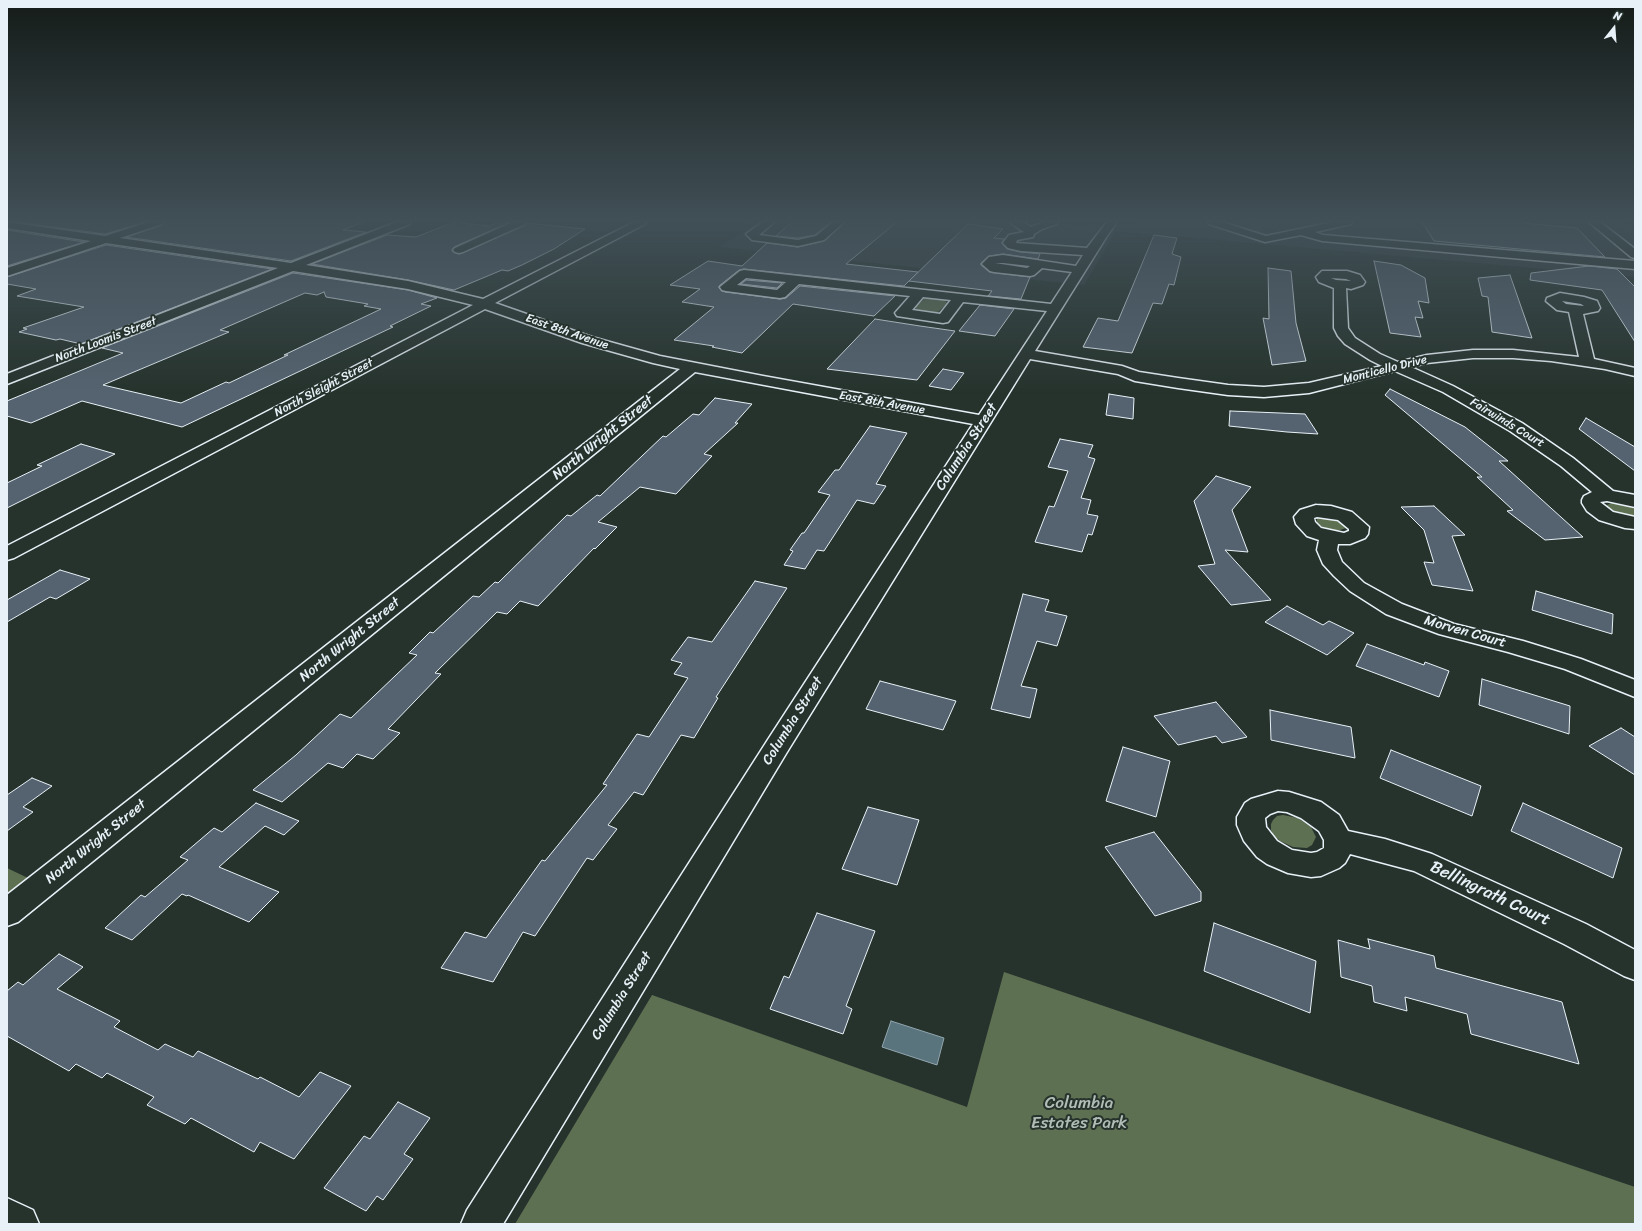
<!DOCTYPE html>
<style>
body{margin:0}
#map{position:relative;width:1642px;height:1231px;overflow:hidden;background:#26332d;font-family:Sriracha,sans-serif}
canvas{display:block}
.frame{position:absolute;inset:0;border:8px solid #e8f1f8;pointer-events:none}
.north{position:absolute;left:1594px;top:8px;width:40px;height:40px;-webkit-text-stroke:3px #26332d;paint-order:stroke;rotate:17deg;font-size:11px;font-weight:700;line-height:16px;text-align:center;color:#e8f1f8}
.north::after{content:'';display:block;margin:auto;width:14px;height:18px;background:#e8f1f8;clip-path:polygon(50% 0,100% 100%,50% 72%,0 100%)}
</style>
<div id="map">
<canvas width="1642" height="1231"></canvas>
<div class="frame"></div>
<div class="north">N</div>
</div>
<script>
const ctx = document.querySelector('canvas').getContext('2d');
ctx.lineJoin = 'round';
function fillPath(path, color) {
  ctx.fillStyle = color;
  ctx.fill(path, 'evenodd');
}
function shape(rows) {
  const path = new Path2D();
  for (const r of rows) {
    path.moveTo(r[0], r[1]);
    for (let i = 2; i < r.length; i += 2) path.lineTo(r[i], r[i + 1]);
  }
  return path;
}
function stroke(path, color, width, dash) {
  ctx.strokeStyle = color;
  ctx.lineWidth = width;
  ctx.lineCap = dash ? 'butt' : 'round';
  ctx.setLineDash(dash || []);
  ctx.stroke(path);
}
function label(font, color, halo, rows, align = 'center') {
  ctx.font = font + ' Sriracha,sans-serif';
  ctx.lineWidth = 4;
  ctx.setLineDash([]);
  ctx.textBaseline = 'middle';
  ctx.strokeStyle = halo;
  ctx.fillStyle = color;
  for (const [text, x, y, turn = 0] of rows) {
    ctx.save();
    ctx.translate(x, y);
    ctx.rotate((+turn || 0) * Math.PI / 180);
    ctx.textAlign = isNaN(turn) ? turn : align;
    if (halo) ctx.strokeText(text, 0, 0);
    ctx.fillText(text, 0, 0);
    ctx.restore();
  }
}
const built = shape([
 [724,222,988,222,1059,225,1127,224,1157,222,1624,222,1635,230,1635,277,1116,231,1084,285,719,247,754,225]
]);
const green = shape([
 [932,297,944,299,947,303,937,313,916,311,916,307,924,299],
 [1612,503,1626,505,1635,509,1635,518,1617,515,1607,509,1607,505],
 [1319,517,1339,519,1346,526,1346,528,1337,531,1323,528,1317,523,1317,518],
 [1283,815,1298,818,1311,827,1316,837,1312,845,1307,848,1293,847,1280,841,1274,836,1271,830,1271,824,1273,820,1277,816],
 [7,868,30,879,7,897],
 [1004,972,1635,1187,1635,1224,515,1224,652,995,967,1107]
]);
const water = shape([
 [891,1021,944,1038,937,1065,882,1047,891,1021]
]);
const building = shape([
 [15,222,145,222,105,234,15,222],
 [164,222,363,222,343,230,366,232,291,261,126,237,162,225,164,222],
 [454,222,489,226,499,222,510,222,454,247,452,251,459,254,526,225,527,223,585,229,554,249,522,265,508,271,502,270,454,290,408,280,312,264,387,235,416,237,454,222],
 [792,222,831,222,815,235,798,238,776,236,792,222],
 [846,222,897,222,846,264,918,272,904,286,744,269,739,270,719,286,719,288,722,291,726,292,780,299,786,298,800,286,895,296,874,316,793,304,742,353,712,347,714,346,674,340,714,307,682,302,700,289,670,285,708,261,742,266,767,243,798,247,824,241,846,222],
 [1422,222,1521,222,1523,223,1577,228,1605,257,1434,241,1422,222],
 [968,224,1003,229,994,238,1004,239,1002,243,1007,249,1021,252,1040,254,1038,259,1003,254,989,256,981,263,981,265,990,272,1030,277,1021,299,988,296,992,291,909,281,968,224],
 [7,230,84,242,7,266,7,230],
 [1154,235,1177,238,1172,254,1181,257,1174,285,1169,284,1162,304,1153,303,1132,353,1083,347,1098,318,1118,321,1154,235],
 [106,245,272,269,81,344,60,339,56,340,19,332,27,329,23,328,84,307,17,296,36,289,7,284,7,277,106,245],
 [1374,261,1401,265,1425,278,1429,303,1418,301,1423,318,1415,317,1421,337,1390,333,1374,261],
 [1589,266,1617,269,1635,287,1635,342,1602,290,1530,280,1531,273,1589,266],
 [1268,268,1291,271,1296,323,1306,361,1272,365,1263,318,1269,319,1268,268],
 [293,273,408,290,437,298,421,304,431,306,390,326,393,327,182,427,82,401,31,423,7,416,7,401,123,353,102,348,293,273],
 [324,292,326,297,368,304,364,306,381,309,284,355,288,355,229,383,226,382,181,403,103,385,229,332,220,330,305,293,317,295,324,292],
 [1510,275,1532,338,1492,332,1488,297,1482,296,1478,278,1510,275],
 [746,280,782,283,777,288,741,284,746,280],
 [980,305,1014,309,995,336,959,331,980,305],
 [875,319,920,326,955,331,917,380,827,369,875,319],
 [943,369,964,373,951,390,929,386,943,369],
 [1390,389,1465,427,1508,461,1499,461,1583,537,1545,540,1507,511,1513,510,1477,477,1482,477,1385,395,1390,389],
 [1109,394,1134,398,1133,419,1106,415,1109,394],
 [715,398,752,404,735,423,738,423,704,454,712,456,676,494,640,487,598,522,617,527,595,549,594,548,538,606,520,601,507,614,497,612,435,673,441,674,388,729,400,733,373,759,357,754,343,768,328,763,282,802,253,790,296,755,340,714,351,718,417,655,409,653,430,632,433,633,473,596,479,597,495,582,498,583,567,515,571,516,597,495,600,496,663,436,666,437,693,414,699,415,715,398],
 [1230,411,1305,414,1318,434,1287,432,1229,426,1230,411],
 [1586,418,1635,447,1635,471,1579,429,1586,418],
 [870,426,907,433,876,484,886,486,874,504,857,500,824,551,817,550,805,569,784,565,793,551,790,550,802,533,804,533,830,495,818,492,835,470,839,470,870,426],
 [1060,439,1093,445,1088,457,1095,459,1081,498,1091,500,1087,514,1098,516,1092,535,1088,534,1082,552,1035,542,1049,506,1054,507,1068,471,1048,467,1060,439],
 [81,444,115,454,7,508,7,483,42,466,37,465,81,444],
 [1216,476,1251,487,1232,510,1248,552,1225,550,1271,600,1231,605,1198,566,1215,564,1194,501,1216,476],
 [1434,506,1465,535,1452,536,1473,591,1432,585,1424,562,1434,563,1424,530,1401,507,1434,506],
 [60,570,90,579,56,599,50,597,7,622,7,600,60,570],
 [755,581,787,588,716,697,718,698,694,738,681,735,643,795,634,792,608,825,617,829,593,860,587,858,535,936,523,932,493,982,441,968,465,932,486,938,542,860,545,861,607,785,603,784,637,734,649,737,688,678,674,674,682,663,671,660,688,637,712,642,755,581],
 [1536,591,1613,614,1612,634,1532,610,1536,591],
 [1023,594,1049,600,1045,611,1067,616,1057,646,1037,641,1021,686,1037,689,1030,718,991,709,1023,594],
 [1287,606,1323,625,1329,621,1354,633,1327,655,1265,622,1287,606],
 [1367,644,1424,665,1425,662,1449,671,1439,697,1356,666,1367,644],
 [1482,679,1570,706,1569,734,1479,705,1482,679],
 [880,681,956,701,943,730,866,709,880,681],
 [1216,702,1247,737,1222,743,1216,736,1178,745,1154,716,1216,702],
 [1270,710,1351,727,1355,758,1271,740,1270,710],
 [1621,728,1635,737,1635,775,1589,746,1621,728],
 [1123,747,1170,761,1156,817,1106,801,1123,747],
 [1391,750,1481,786,1472,816,1380,778,1391,750],
 [32,778,52,786,23,807,33,812,7,831,7,795,32,778],
 [256,803,299,821,284,835,265,826,219,867,279,892,249,922,188,895,187,896,182,894,132,940,105,928,141,895,145,897,188,860,180,857,214,828,222,832,256,803],
 [1523,803,1622,848,1613,878,1511,831,1523,803],
 [868,807,919,820,897,885,842,869,868,807],
 [1154,832,1201,892,1201,901,1155,916,1105,847,1154,832],
 [817,913,875,931,846,1006,852,1009,843,1034,770,1009,784,976,789,978,817,913],
 [1214,923,1316,961,1310,1013,1204,971,1214,923],
 [1368,939,1434,956,1436,968,1562,1002,1579,1064,1471,1034,1467,1014,1405,997,1407,1011,1374,1002,1372,986,1341,977,1338,940,1370,949,1368,939],
 [59,954,83,967,57,989,120,1021,114,1027,158,1050,165,1044,193,1057,198,1051,258,1079,260,1077,299,1097,320,1072,351,1086,294,1159,260,1142,254,1152,191,1118,185,1124,147,1105,154,1097,107,1073,102,1078,76,1064,69,1071,7,1036,7,991,18,982,23,985,59,954],
 [398,1102,430,1118,404,1154,413,1159,383,1200,377,1196,366,1211,324,1188,364,1136,370,1139,398,1102]
]);
const minorTunnel = shape([
 [1250,227,1261,230]
]);
const minor = shape([
 [7,222,105,236,149,222,163,222,162,224,120,238,291,263,397,222,411,222,410,224,306,265,408,281,483,299,634,222,646,222,645,224,495,303,592,337,660,356,763,376,979,415,1047,311,963,302,948,322,943,323,897,316,895,313,910,296,799,284,785,297,780,298,726,291,722,290,720,287,740,271,744,270,1051,304,1072,272,1042,268,1034,275,1030,276,994,272,990,271,982,264,989,257,1003,255,1076,266,1083,255,1021,251,1008,248,1003,243,1009,235,1024,232,1012,224,1011,222,1023,222,1031,227,1044,222,1058,222,1057,224,1042,229,1034,234,1033,237,1017,240,1016,243,1087,248,1107,222,1117,222,1107,236,1035,351,1122,366,1139,372,1178,378,1228,385,1264,387,1309,383,1382,366,1370,360,1345,344,1338,336,1334,328,1334,288,1319,282,1316,277,1322,271,1347,271,1360,275,1365,282,1363,285,1351,289,1346,288,1348,328,1355,338,1380,354,1398,362,1427,355,1473,350,1513,350,1579,357,1569,312,1557,310,1546,301,1547,298,1560,293,1584,297,1597,301,1600,308,1598,311,1583,314,1594,359,1635,368,1635,376,1605,369,1551,361,1513,358,1473,358,1427,363,1411,367,1453,386,1522,423,1573,458,1613,491,1635,495,1635,507,1607,501,1600,502,1613,512,1635,517,1635,529,1625,528,1599,520,1587,511,1582,503,1582,500,1584,496,1592,492,1561,466,1510,431,1443,392,1395,371,1309,393,1264,397,1228,395,1178,388,1135,381,1118,374,1030,359,787,752,503,1224,461,1224,467,1210,769,738,973,424,695,372,18,922,7,926,7,895,680,369,653,363,582,343,485,309,14,558,7,560,7,546,473,305,408,289,293,271,7,384,7,374,278,268,106,243,7,276,7,268,91,241,7,228,7,222],
 [995,263,1003,263,1030,266,1027,268,995,263],
 [746,278,786,282,777,290,737,285,746,278],
 [1331,278,1346,279,1351,281,1336,280,1331,278],
 [923,297,951,300,940,314,912,310,923,297],
 [1562,301,1581,304,1584,306,1566,304,1562,301],
 [513,222,526,222,525,224,463,252,459,253,455,252,453,250,455,248,513,222],
 [763,222,774,222,759,235,798,240,816,236,833,222,844,222,824,240,798,246,752,240,746,234,763,222],
 [1208,222,1222,222,1266,236,1333,222,1352,222,1351,224,1315,232,1323,235,1635,261,1635,269,1322,241,1301,235,1265,242,1209,224,1208,222],
 [1589,222,1600,222,1635,249,1635,258,1631,257,1589,222],
 [1316,505,1331,506,1352,512,1369,527,1368,534,1365,538,1350,544,1338,544,1337,550,1342,562,1364,583,1402,604,1454,624,1523,641,1581,659,1635,680,1635,697,1565,669,1508,652,1439,634,1386,614,1350,591,1334,576,1323,564,1317,550,1319,540,1307,536,1296,524,1294,517,1300,510,1316,505],
 [1317,517,1338,520,1349,529,1349,531,1344,533,1321,528,1315,522,1314,518,1317,517],
 [1278,791,1289,792,1321,802,1339,815,1348,831,1385,839,1432,854,1586,924,1635,950,1635,980,1624,976,1564,944,1414,871,1350,854,1345,863,1339,868,1321,876,1311,877,1288,873,1267,864,1257,857,1244,841,1237,825,1237,817,1245,803,1251,799,1278,791],
 [1278,811,1287,812,1301,818,1319,831,1324,840,1324,848,1317,852,1311,853,1292,850,1277,841,1266,827,1265,818,1270,814,1278,811],
 [7,1198,33,1210,39,1224,7,1224,7,1198]
]);
const farStreetnames = [
 ["East 8th Avenue",567,332,19],
 ["North Loomis Street",106,340,-21],
 ["Monticello Drive",1385,370,-14],
 ["North Sleight Street",324,388,-28],
 ["East 8th Avenue",882,403,10],
 ["Fairwinds Court",1507,423,31]
];
const streetNames = [
 ["North Wright Street",603,438,-39],
 ["Columbia Street",967,447,-57],
 ["Morven Court",1465,632,16],
 ["North Wright Street",350,640,-39],
 ["Columbia Street",793,721,-58],
 ["North Wright Street",96,842,-39],
 ["Columbia Street",622,996,-58]
];
const nearStreetnames = [
 ["Bellingrath Court",1490,894,25]
];
const nearParknames = [
 ["Columbia",1079,1104],
 ["Estates Park",1079,1124]
];
fillPath(built, '#344141');
fillPath(green, '#5e7052');
fillPath(water, '#59747d');
stroke(water, '#92a6ae', 1);
fillPath(building, '#54636f');
stroke(building, '#e8f1f8', 1);
stroke(minorTunnel, '#43504b', 12, [12, 6]);
stroke(minor, '#e8f1f8', 3);
fillPath(minor, '#26332d');
const sky = ctx.createLinearGradient(0, 0, 0, 394);
sky.addColorStop(0, '#151c19');
sky.addColorStop(0.56, '#415057');
sky.addColorStop(1, '#41505700');
ctx.fillStyle = sky;
ctx.fillRect(0, 0, 1642, 394);
label('12px', '#e8f1f8', '#26332d', farStreetnames);
label('14px', '#e8f1f8', '#26332d', streetNames);
label('17px', '#e8f1f8', '#26332d', nearStreetnames);
label('17px', '#b1bdb6', '#26332d', nearParknames);
</script>
